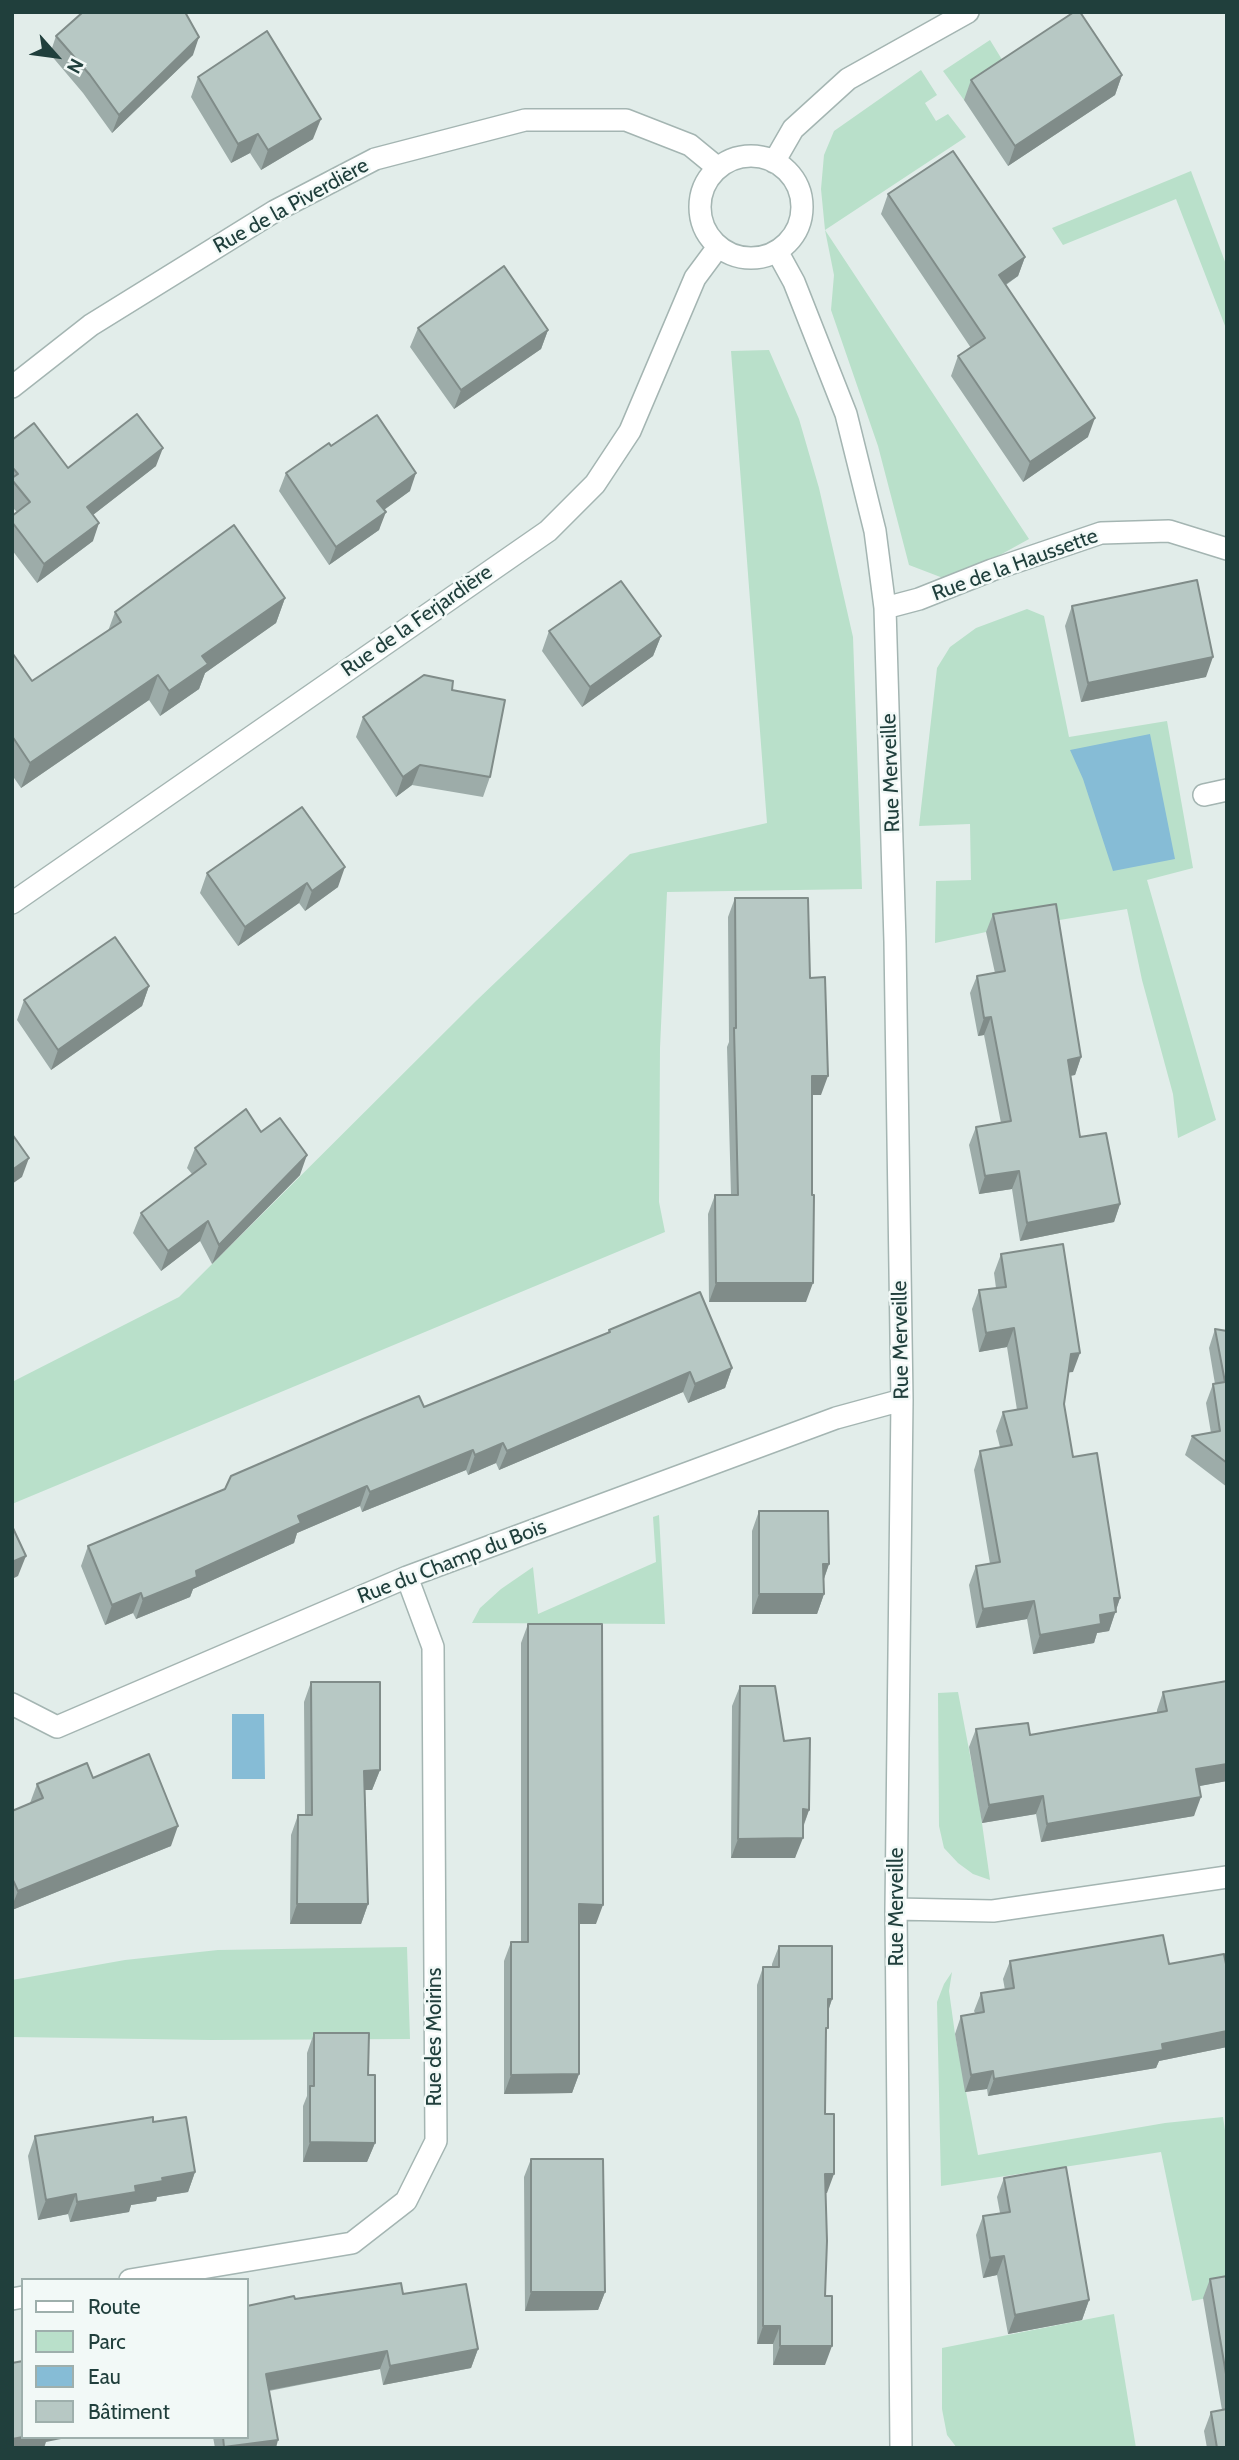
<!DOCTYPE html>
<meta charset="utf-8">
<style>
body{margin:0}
#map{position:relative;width:1239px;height:2460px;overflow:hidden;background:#e2edea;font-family:Cabin,sans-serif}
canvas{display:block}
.frame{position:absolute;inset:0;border:14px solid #203f3c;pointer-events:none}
.legend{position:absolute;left:21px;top:2278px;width:228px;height:161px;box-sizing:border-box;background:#f2f9f7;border:2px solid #9eafac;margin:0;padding:9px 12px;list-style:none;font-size:21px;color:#203f3c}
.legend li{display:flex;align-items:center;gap:14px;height:35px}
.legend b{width:35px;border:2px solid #9eafac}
.north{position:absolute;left:21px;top:21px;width:70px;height:70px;-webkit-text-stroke:5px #f2f9f7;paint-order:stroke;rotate:118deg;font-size:19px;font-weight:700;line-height:28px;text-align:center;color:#203f3c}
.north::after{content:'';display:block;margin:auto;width:24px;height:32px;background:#203f3c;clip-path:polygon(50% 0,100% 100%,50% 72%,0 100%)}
</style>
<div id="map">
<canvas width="1239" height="2460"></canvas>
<div class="frame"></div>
<ul class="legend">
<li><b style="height:9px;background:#fff"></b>Route</li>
<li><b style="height:19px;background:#b9e0ca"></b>Parc</li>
<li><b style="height:19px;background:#86bcd6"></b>Eau</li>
<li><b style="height:19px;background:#b7c8c4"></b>Bâtiment</li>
</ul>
<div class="north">N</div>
</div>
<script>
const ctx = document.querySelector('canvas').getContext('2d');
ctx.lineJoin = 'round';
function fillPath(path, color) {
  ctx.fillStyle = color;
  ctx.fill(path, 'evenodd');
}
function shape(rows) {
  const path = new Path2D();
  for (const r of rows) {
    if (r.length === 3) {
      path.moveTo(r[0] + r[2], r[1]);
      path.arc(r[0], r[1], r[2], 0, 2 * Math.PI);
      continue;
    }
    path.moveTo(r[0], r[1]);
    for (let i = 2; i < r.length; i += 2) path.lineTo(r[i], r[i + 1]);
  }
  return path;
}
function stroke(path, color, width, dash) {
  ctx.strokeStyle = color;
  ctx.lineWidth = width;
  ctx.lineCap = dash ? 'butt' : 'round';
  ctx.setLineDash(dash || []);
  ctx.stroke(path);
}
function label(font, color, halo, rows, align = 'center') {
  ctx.font = font + ' Cabin,sans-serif';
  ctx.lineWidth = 5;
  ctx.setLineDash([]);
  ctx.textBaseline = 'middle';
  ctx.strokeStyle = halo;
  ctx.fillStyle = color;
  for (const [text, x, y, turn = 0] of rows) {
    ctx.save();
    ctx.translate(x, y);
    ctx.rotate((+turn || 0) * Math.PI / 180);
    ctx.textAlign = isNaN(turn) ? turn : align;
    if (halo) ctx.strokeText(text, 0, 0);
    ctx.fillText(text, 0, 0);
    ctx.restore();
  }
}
const green = shape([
 [990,40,1009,71,964,100,943,71],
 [921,70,937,95,925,103,936,121,948,114,966,137,825,230,1029,539,962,576,943,578,909,565,878,446,831,310,834,275,825,230,821,189,824,155,834,131],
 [1191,171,1227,267,1227,331,1176,199,1063,245,1052,228],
 [769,350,799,419,819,488,853,637,862,889,667,892,660,1048,659,1202,665,1232,12,1504,12,1382,179,1297,477,1000,630,854,767,823,731,351],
 [1027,609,1044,616,1069,737,1167,721,1193,868,1147,880,1216,1120,1178,1138,1173,1094,1142,980,1127,909,986,932,935,943,936,881,971,880,970,824,919,826,937,668,950,647,976,628],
 [659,1515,665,1624,472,1623,480,1608,501,1589,533,1567,538,1614,656,1562,653,1517],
 [958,1692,979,1802,990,1880,973,1874,958,1863,944,1848,939,1826,938,1693],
 [407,1947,410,2039,211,2040,12,2037,12,1980,125,1960,218,1950],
 [952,1972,949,1991,955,2034,978,2155,1165,2123,1223,2117,1227,2144,1227,2294,1192,2301,1161,2152,941,2186,937,2002,944,1984],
 [1114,2314,1136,2448,957,2448,947,2435,942,2409,942,2348]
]);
const water = shape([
 [1150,734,1175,859,1113,871,1083,779,1070,750],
 [232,1714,264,1714,265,1779,232,1779]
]);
const minor = shape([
 [751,207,51],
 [774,162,793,129,848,79,968,12],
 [777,251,794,282,846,414,875,531,885,608,895,942,902,1400,896,1909,901,2448],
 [12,387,91,325,275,211,375,159,525,120,626,120,690,145,718,168],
 [885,608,919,599,992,570,1101,533,1169,531,1227,549],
 [1204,795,1227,790],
 [12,903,548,531,595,484,630,431,695,278,718,247],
 [12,1704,57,1727,407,1577,836,1418,902,1400],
 [896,1909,993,1911,1227,1877],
 [130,2280,352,2243,406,2201,436,2141,433,1647,407,1577],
 [12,2299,23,2297]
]);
const wall = shape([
 [56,36,193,55,112,133,83,93,50,54],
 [1122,75,1115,95,1008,166,964,100,971,80],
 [198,77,313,139,261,170,250,153,231,163,191,97],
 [888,194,1025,257,1018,276,1006,285,1088,437,1023,482,951,376,958,356,971,348,881,214],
 [418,328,548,330,541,349,454,409,410,347],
 [12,440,68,468,156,466,93,515,93,541,37,583,12,550,12,516,17,512,12,507],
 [331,446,410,491,384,510,379,530,329,565,279,491,286,473],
 [285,598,276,623,205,673,199,689,160,716,149,700,21,788,12,775,12,654,32,681,108,631,115,612],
 [1072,606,1206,677,1081,702,1065,626],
 [549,631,661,636,653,656,582,707,542,651],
 [452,690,490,777,483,797,412,785,396,797,356,737,363,717],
 [207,873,338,887,305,911,299,903,238,946,200,893],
 [735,898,810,978,821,1095,812,1095,806,1302,709,1302,708,1214,715,1195,731,1195,727,1047,729,1042,728,917],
 [993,914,1081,1057,1075,1075,1070,1076,1080,1137,1120,1204,1114,1222,1020,1241,1012,1189,979,1194,969,1145,976,1127,1001,1123,984,1035,978,1036,970,993,977,976,995,973,986,932],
 [149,986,142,1006,51,1070,17,1020,24,1000],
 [261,1132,300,1175,212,1264,200,1241,161,1271,133,1233,141,1213,192,1174,187,1168,195,1148],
 [1001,1254,1073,1372,1068,1372,1064,1404,1073,1457,1120,1598,1109,1631,1097,1633,1094,1643,1033,1654,1027,1619,976,1628,969,1585,976,1566,990,1564,974,1470,980,1451,1000,1447,996,1431,1003,1412,1017,1410,1007,1347,979,1352,972,1309,979,1290,996,1288,994,1273],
 [1215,1329,1227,1331,1227,1487,1185,1455,1192,1436,1211,1433,1206,1403,1213,1384,1215,1384,1209,1348],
 [609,1330,732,1368,725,1388,688,1403,683,1392,499,1470,496,1463,468,1475,466,1470,362,1512,360,1506,297,1533,294,1543,193,1589,190,1597,136,1619,133,1613,105,1625,81,1566,88,1546,424,1407,608,1333],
 [759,1511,829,1564,824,1579,824,1594,817,1614,752,1614,752,1531],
 [528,1624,596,1924,579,1924,579,2074,572,2093,504,2094,504,1961,511,1942,521,1942,521,1643],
 [1227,1681,1227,1781,1199,1786,1194,1816,1041,1842,1036,1814,982,1823,969,1747,976,1729,1030,1735,1157,1713,1157,1710,1163,1692],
 [311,1682,380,1770,372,1790,365,1790,368,1904,361,1924,290,1924,291,1835,298,1815,305,1815,304,1702],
 [740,1686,784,1741,809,1810,803,1828,795,1858,731,1858,732,1706],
 [93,1778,171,1846,12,1910,12,1811,30,1803,37,1784],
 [779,1946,832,1999,828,2012,826,2034,825,2114,827,2193,826,2193,825,2365,773,2365,773,2344,757,2344,757,1985,763,1967,772,1967,772,1964],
 [1010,1961,1169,1964,1227,1969,1227,2047,1159,2061,1156,2068,988,2096,987,2089,965,2092,955,2034,961,2016,975,2013,974,2011,981,1993,1005,1990,1003,1979],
 [314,2033,368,2075,375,2143,367,2162,303,2162,303,2106,307,2096,307,2053],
 [153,2122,195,2172,188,2192,157,2197,156,2201,131,2205,129,2212,70,2222,68,2214,38,2220,28,2156,35,2136],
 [531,2159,605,2292,598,2310,525,2311,524,2177],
 [1004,2178,1089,2300,1082,2320,1008,2334,997,2275,983,2278,976,2235,983,2216,1000,2213,997,2197],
 [1227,2276,1227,2448,1207,2448,1204,2431,1211,2412,1222,2410,1203,2298,1210,2279],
 [403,2294,478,2349,471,2368,383,2385,380,2369,269,2391,276,2448,215,2448,213,2437,247,2437,295,2299]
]);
const shadedWall = shape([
 [199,37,193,55,112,133,119,115],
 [1122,75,1115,95,1008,166,1015,146],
 [321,119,313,139,261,170,268,150],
 [258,134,250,153,231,163,238,144],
 [1025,257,1018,276,991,294,999,275],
 [548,330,541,349,454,409,461,390],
 [1095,418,1088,437,1023,482,1030,462],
 [163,448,156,466,80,525,87,507],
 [416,473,410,491,371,519,377,501],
 [386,512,379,530,329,565,336,547],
 [99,523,93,541,37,583,44,564],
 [285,598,276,623,205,673,199,689,160,716,169,691,202,656],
 [661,636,653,656,582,707,590,687],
 [1213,657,1206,677,1081,702,1088,683],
 [158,675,149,700,21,788,30,763],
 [420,765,412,785,396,797,403,777],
 [345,867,338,887,305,911,312,891],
 [307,883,299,903,238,946,245,927],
 [149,986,142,1006,51,1070,58,1050],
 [991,1017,984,1035,978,1036,984,1018],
 [1081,1057,1075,1075,1061,1077,1068,1060],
 [812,1076,828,1076,821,1095,805,1095],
 [307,1155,300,1175,212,1264,219,1245],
 [29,1158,22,1177,12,1184,12,1170],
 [1019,1171,1012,1189,979,1194,985,1176],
 [1120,1204,1114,1222,1020,1241,1027,1223],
 [208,1221,200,1241,161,1271,168,1251],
 [716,1283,813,1283,806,1302,709,1302],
 [1014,1328,1007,1347,979,1352,986,1333],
 [1080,1353,1073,1372,1064,1373,1071,1354],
 [732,1368,725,1388,688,1403,695,1384],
 [690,1372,683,1392,499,1470,507,1451],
 [503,1443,496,1463,468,1475,475,1455],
 [473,1450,466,1470,362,1512,370,1492],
 [367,1486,360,1506,297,1533,294,1543,193,1589,190,1597,136,1619,143,1599,298,1516],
 [26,1556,18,1576,12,1579,12,1562],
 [823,1564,829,1564,822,1584],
 [141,1593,133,1613,105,1625,112,1605],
 [759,1594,824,1594,817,1614,752,1614],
 [1114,1598,1120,1598,1109,1631,1097,1633,1094,1643,1033,1654,1040,1635,1100,1615],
 [1034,1601,1027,1619,976,1628,983,1609],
 [1227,1764,1227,1781,1189,1788,1196,1769],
 [380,1770,372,1790,357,1790,364,1771],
 [1043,1796,1036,1814,982,1823,989,1805],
 [1201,1797,1194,1816,1041,1842,1047,1824],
 [803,1809,809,1810,802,1829],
 [178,1826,171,1846,12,1910,12,1906,18,1891],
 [803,1838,795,1858,731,1858,738,1839],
 [297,1904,368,1904,361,1924,290,1924],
 [579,1904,603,1905,596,1924,572,1924],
 [828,1999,832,1999,826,2017],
 [1227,2031,1227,2047,1159,2061,1156,2068,988,2096,994,2079],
 [993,2071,987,2089,965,2092,971,2075],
 [579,2074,572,2093,504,2094,511,2075],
 [310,2142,375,2143,367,2162,303,2162],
 [195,2172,188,2192,157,2197,156,2201,131,2205,129,2212,70,2222,77,2202,162,2178],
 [825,2174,834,2174,827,2193,818,2193],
 [76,2194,68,2214,38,2220,46,2200],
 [1004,2256,997,2275,983,2278,990,2258],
 [531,2292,605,2292,598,2310,525,2311],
 [1089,2300,1082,2320,1008,2334,1015,2315],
 [763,2326,780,2326,773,2344,757,2344],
 [780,2346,832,2346,825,2365,773,2365],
 [478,2349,471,2368,383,2385,390,2366],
 [387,2351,380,2369,259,2392,266,2374],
 [23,2437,71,2437,46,2442,44,2448,12,2448,12,2439],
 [278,2440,276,2448,224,2448,224,2447]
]);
const building = shape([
 [83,12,185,12,199,37,119,115,90,75,56,36,83,12],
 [1074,12,1080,12,1122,75,1015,146,971,80,1074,12],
 [267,31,321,119,268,150,258,134,238,144,198,77,267,31],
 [953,151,1025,257,999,275,1095,418,1030,462,958,356,985,338,888,194,953,151],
 [504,266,548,330,461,390,418,328,504,266],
 [137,414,163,448,87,507,99,523,44,564,12,522,12,516,30,502,12,480,12,478,18,474,12,467,12,440,34,423,68,468,137,414],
 [377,415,416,473,377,501,386,512,336,547,286,473,329,443,331,446,377,415],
 [234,525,285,598,202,656,208,664,169,691,158,675,30,763,12,736,12,654,13,654,32,681,121,622,115,612,234,525],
 [1197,580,1213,657,1088,683,1072,606,1197,580],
 [621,581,661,636,590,687,549,631,621,581],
 [424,675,453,681,452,690,505,700,490,777,420,765,403,777,363,717,424,675],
 [302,807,345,867,312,891,307,883,245,927,207,873,302,807],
 [735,898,808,898,810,978,825,977,828,1076,812,1076,812,1195,814,1195,813,1283,716,1283,715,1195,738,1195,734,1028,736,1028,735,898],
 [1056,904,1081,1057,1068,1060,1080,1137,1106,1133,1120,1204,1027,1223,1019,1171,985,1176,976,1127,1011,1121,991,1017,984,1018,977,976,1005,971,993,914,1056,904],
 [115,937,149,986,58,1050,24,1000,115,937],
 [246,1109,261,1132,280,1118,307,1155,219,1245,208,1221,168,1251,141,1213,206,1164,195,1148,246,1109],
 [12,1134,29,1158,12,1170,12,1134],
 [1063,1244,1080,1353,1071,1354,1064,1404,1073,1457,1097,1453,1120,1598,1114,1598,1116,1612,1100,1615,1101,1624,1040,1635,1034,1601,983,1609,976,1566,1000,1562,980,1451,1012,1445,1003,1412,1027,1408,1014,1328,986,1333,979,1290,1006,1287,1001,1254,1063,1244],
 [700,1292,732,1368,695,1384,690,1372,507,1451,503,1443,475,1455,473,1450,370,1492,367,1486,298,1516,301,1523,196,1571,197,1577,143,1599,141,1593,112,1605,88,1546,225,1489,231,1476,363,1419,419,1396,424,1407,610,1332,609,1330,700,1292],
 [1215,1329,1227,1331,1227,1463,1192,1436,1220,1431,1213,1384,1225,1382,1215,1329],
 [759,1511,828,1511,829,1564,823,1564,824,1594,759,1594,759,1511],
 [12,1526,26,1556,12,1562,12,1526],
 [528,1624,602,1624,603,1905,579,1904,579,2074,511,2075,511,1942,528,1942,528,1624],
 [1227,1681,1227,1764,1196,1769,1201,1797,1047,1824,1043,1796,989,1805,976,1729,1028,1723,1030,1735,1167,1711,1163,1692,1227,1681],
 [311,1682,380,1682,380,1770,364,1771,368,1904,297,1904,298,1815,312,1815,311,1682],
 [740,1686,775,1686,784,1741,810,1738,809,1810,803,1809,803,1838,738,1839,740,1686],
 [149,1754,178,1826,18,1891,12,1878,12,1811,43,1798,37,1784,87,1763,93,1778,149,1754],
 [1163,1935,1169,1964,1224,1954,1227,1969,1227,2031,1162,2044,1163,2050,994,2079,993,2071,971,2075,961,2016,984,2012,981,1993,1014,1988,1010,1961,1163,1935],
 [779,1946,832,1946,832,1999,828,1999,828,2028,826,2028,825,2114,834,2114,834,2174,825,2174,827,2241,825,2296,832,2296,832,2346,780,2346,780,2326,763,2326,763,1967,779,1967,779,1946],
 [314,2033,369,2033,368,2075,375,2075,375,2143,310,2142,310,2086,314,2086,314,2033],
 [153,2117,153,2122,186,2117,195,2172,162,2178,163,2181,135,2186,136,2192,77,2202,76,2194,46,2200,35,2136,153,2117],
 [531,2159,603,2159,605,2292,531,2292,531,2159],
 [1066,2167,1089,2300,1015,2315,1004,2256,990,2258,983,2216,1010,2212,1004,2178,1066,2167],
 [1227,2276,1227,2380,1210,2279,1227,2276],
 [401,2283,403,2294,466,2284,478,2349,390,2366,387,2351,266,2374,278,2440,224,2447,223,2437,247,2437,247,2306,294,2296,295,2299,401,2283],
 [23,2361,23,2437,12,2439,12,2363,23,2361],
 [1227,2409,1227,2448,1217,2448,1211,2412,1227,2409]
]);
const streetNames = [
 ["Rue de la Piverdière",291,206,-29],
 ["Rue de la Haussette",1015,565,-20],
 ["Rue de la Ferjardière",417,621,-35],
 ["Rue Merveille",891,773,-92],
 ["Rue Merveille",901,1340,-91],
 ["Rue du Champ du Bois",452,1562,-21],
 ["Rue Merveille",897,1907,-90],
 ["Rue des Moirins",435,2037,-90]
];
fillPath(green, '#b9e0ca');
fillPath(water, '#86bcd6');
stroke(minor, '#a4b5b2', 24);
stroke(minor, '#fff', 21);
fillPath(wall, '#9daca9');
fillPath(shadedWall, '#808c89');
fillPath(building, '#b7c8c4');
stroke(building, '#808c89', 2);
label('21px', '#203f3c', '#f2f9f7', streetNames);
</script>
